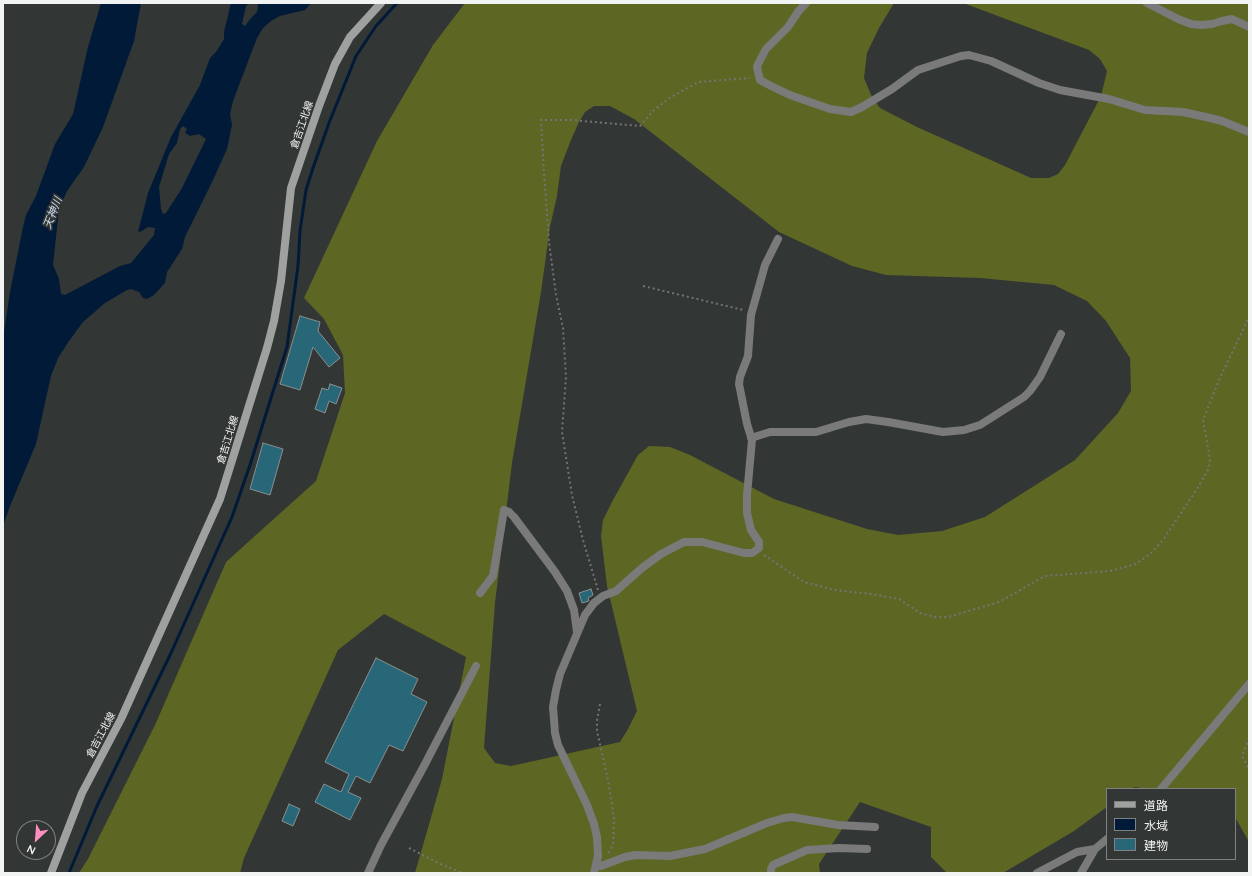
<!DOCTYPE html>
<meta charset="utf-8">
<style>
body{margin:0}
#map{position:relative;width:1252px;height:876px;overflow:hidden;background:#323635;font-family:Quicksand,"Noto Sans JP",sans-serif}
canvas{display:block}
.frame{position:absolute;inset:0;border:4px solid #f2f4f4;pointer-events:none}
.legend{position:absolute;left:1106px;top:788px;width:130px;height:72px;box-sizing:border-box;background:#323635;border:1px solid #7f8281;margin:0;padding:5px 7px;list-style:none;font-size:12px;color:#f2f4f4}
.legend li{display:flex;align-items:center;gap:8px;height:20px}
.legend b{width:20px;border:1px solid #7f8281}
.north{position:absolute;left:16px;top:820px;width:40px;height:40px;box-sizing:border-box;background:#323635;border:1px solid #7f8281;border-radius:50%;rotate:206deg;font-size:11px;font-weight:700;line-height:16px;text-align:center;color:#f2f4f4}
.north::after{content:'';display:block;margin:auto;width:14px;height:18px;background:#fd8ebf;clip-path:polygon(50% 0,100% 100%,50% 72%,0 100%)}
</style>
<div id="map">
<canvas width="1252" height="876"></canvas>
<div class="frame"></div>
<ul class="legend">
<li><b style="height:5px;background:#9fa19f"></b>道路</li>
<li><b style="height:11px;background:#001a38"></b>水域</li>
<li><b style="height:11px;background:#286777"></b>建物</li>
</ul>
<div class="north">N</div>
</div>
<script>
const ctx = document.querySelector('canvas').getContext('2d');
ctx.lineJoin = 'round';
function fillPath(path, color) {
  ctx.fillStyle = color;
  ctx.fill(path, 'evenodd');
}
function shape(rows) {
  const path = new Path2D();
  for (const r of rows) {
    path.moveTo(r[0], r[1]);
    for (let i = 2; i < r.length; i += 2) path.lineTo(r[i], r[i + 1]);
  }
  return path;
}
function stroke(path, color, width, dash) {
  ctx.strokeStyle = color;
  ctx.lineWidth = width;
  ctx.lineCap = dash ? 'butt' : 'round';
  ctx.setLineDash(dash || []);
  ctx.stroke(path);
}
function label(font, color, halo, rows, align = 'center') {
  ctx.font = font + ' Quicksand,"Noto Sans JP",sans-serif';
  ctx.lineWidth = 3.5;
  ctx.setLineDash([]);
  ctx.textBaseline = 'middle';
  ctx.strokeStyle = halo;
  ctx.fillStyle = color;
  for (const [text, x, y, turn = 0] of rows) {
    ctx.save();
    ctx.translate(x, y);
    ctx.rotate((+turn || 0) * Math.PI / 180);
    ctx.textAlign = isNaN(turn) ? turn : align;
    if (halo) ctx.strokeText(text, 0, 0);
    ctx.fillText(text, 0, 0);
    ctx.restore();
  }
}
const forest = shape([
 [465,3,894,3,879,28,867,53,864,78,872,97,880,108,917,127,1031,178,1049,178,1058,174,1065,165,1101,96,1107,71,1100,59,1089,50,963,3,1249,3,1249,842,1235,817,1235,789,1147,789,1135,787,1132,789,1107,789,1107,807,1074,831,1003,873,947,873,931,857,931,827,860,802,819,864,820,873,415,873,442,779,466,657,384,614,338,650,244,858,240,873,79,873,88,859,155,725,226,562,316,481,345,393,343,355,324,319,304,298,377,141,433,45],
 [594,106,610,106,634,119,779,232,852,266,886,275,980,278,1054,285,1087,301,1106,321,1130,358,1131,391,1118,413,1075,460,985,517,942,531,898,535,867,529,774,499,690,455,670,447,649,446,638,455,613,500,603,520,601,536,607,586,637,711,628,729,620,742,511,766,495,763,484,748,495,603,512,463,541,292,550,227,557,196,561,166,571,140,579,122,585,112]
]);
const water = shape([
 [101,3,141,3,134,41,103,127,84,167,67,191,59,209,53,265,59,279,61,294,65,295,120,266,131,263,154,235,155,228,148,227,142,231,138,232,148,193,171,137,200,85,210,58,216,52,224,39,224,32,231,3,249,3,246,6,242,24,245,26,251,18,257,12,258,7,257,3,311,3,305,10,280,16,271,21,263,28,257,38,233,101,230,114,232,125,227,149,213,180,185,237,182,249,167,272,165,283,154,295,147,299,143,298,139,292,131,289,127,290,105,303,83,322,69,341,58,358,51,376,47,394,36,444,10,506,3,526,3,339,10,292,23,227,26,215,36,196,55,144,73,114,88,47],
 [183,126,187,129,185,133,190,136,199,134,206,139,182,188,166,213,163,214,161,209,159,187,169,154,177,143,180,129]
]);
const stream = shape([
 [69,873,97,806,171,653,232,517,250,465,287,347,298,266,300,231,306,190,313,168,329,123,356,56,376,26,397,3]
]);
const building = shape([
 [300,316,320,322,318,331,340,358,329,367,313,347,300,390,280,384,300,316],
 [330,384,342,388,336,404,329,401,325,413,315,409,322,388,328,390,330,384],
 [263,443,283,449,270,495,250,489,263,443],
 [591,589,593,595,588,598,589,601,582,603,579,593,591,589],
 [376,658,418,679,411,694,427,702,403,751,389,745,370,783,356,776,348,792,361,798,350,820,315,802,324,784,341,792,349,774,325,762,376,658],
 [289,804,300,809,293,826,282,821,289,804]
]);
const path = shape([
 [643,286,743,310],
 [764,555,804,582,834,590,871,594,899,599,920,613,935,617,948,617,999,602,1045,576,1110,571,1136,564,1151,553,1163,540,1197,489,1209,468,1210,459,1203,420,1220,378,1249,317],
 [598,590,583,540,572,495,562,432,566,377,563,328,556,295,549,242,544,173,541,120,571,120,640,126,654,110,668,99,698,82,750,78],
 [600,704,597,721,597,731,608,780,614,818,613,845,608,854],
 [1249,738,1242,756,1249,769],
 [409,848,438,863,462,873]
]);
const minor = shape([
 [806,3,798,12,788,27,766,49,757,66,758,72,760,80,773,87,790,95,830,109,851,112,862,107,892,89,918,70,961,56,969,55,991,61,1039,83,1060,90,1109,99,1145,110,1183,112,1206,117,1222,121,1249,132],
 [1147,3,1178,19,1191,24,1201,25,1212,24,1222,21,1232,19,1249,27],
 [751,438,770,432,816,432,849,422,866,419,888,422,943,432,964,430,980,425,1024,397,1030,391,1040,377,1061,334],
 [480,593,493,576,504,510,509,512,514,517,555,572,567,591,574,610,577,632],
 [1161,789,1249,684],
 [597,865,601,866,625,857,635,855,670,856,705,849,767,823,784,818,792,817,838,825,875,827],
 [594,873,598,856,597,837,594,824,587,805,558,745,555,733,553,707,556,690,560,674,585,615,594,603,603,596,616,591,642,568,661,554,684,542,702,542,744,553,752,553,759,548,759,542,751,530,747,513,747,495,752,440,747,424,739,384,740,377,748,356,751,315,765,265,778,239],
 [771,873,771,869,773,865,807,850,839,848,867,849],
 [1037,873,1077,852,1095,849,1107,839],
 [1081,873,1095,849]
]);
const tertiary = shape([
 [368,873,381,845,424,766,476,666]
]);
const secondary = shape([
 [51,873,82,793,121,719,220,499,267,348,274,321,281,281,291,188,319,106,335,64,350,37,381,3]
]);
const streetNames = [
 ["倉吉江北線",302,125,-71],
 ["倉吉江北線",228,440,-73],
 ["倉吉江北線",101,735,-62]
];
const waterNames = [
 ["天神川",53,213,-68]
];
fillPath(forest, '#5d6622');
fillPath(water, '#001a38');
stroke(stream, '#001a38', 3);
fillPath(building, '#286777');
stroke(building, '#8a8f90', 1);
stroke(path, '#727575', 2, [2, 3]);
stroke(minor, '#797a79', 8);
stroke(tertiary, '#797a79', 8);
stroke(secondary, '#9fa19f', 8);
label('10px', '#f2f4f4', '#323635', streetNames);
label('italic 11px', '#cdddee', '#323635', waterNames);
</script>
